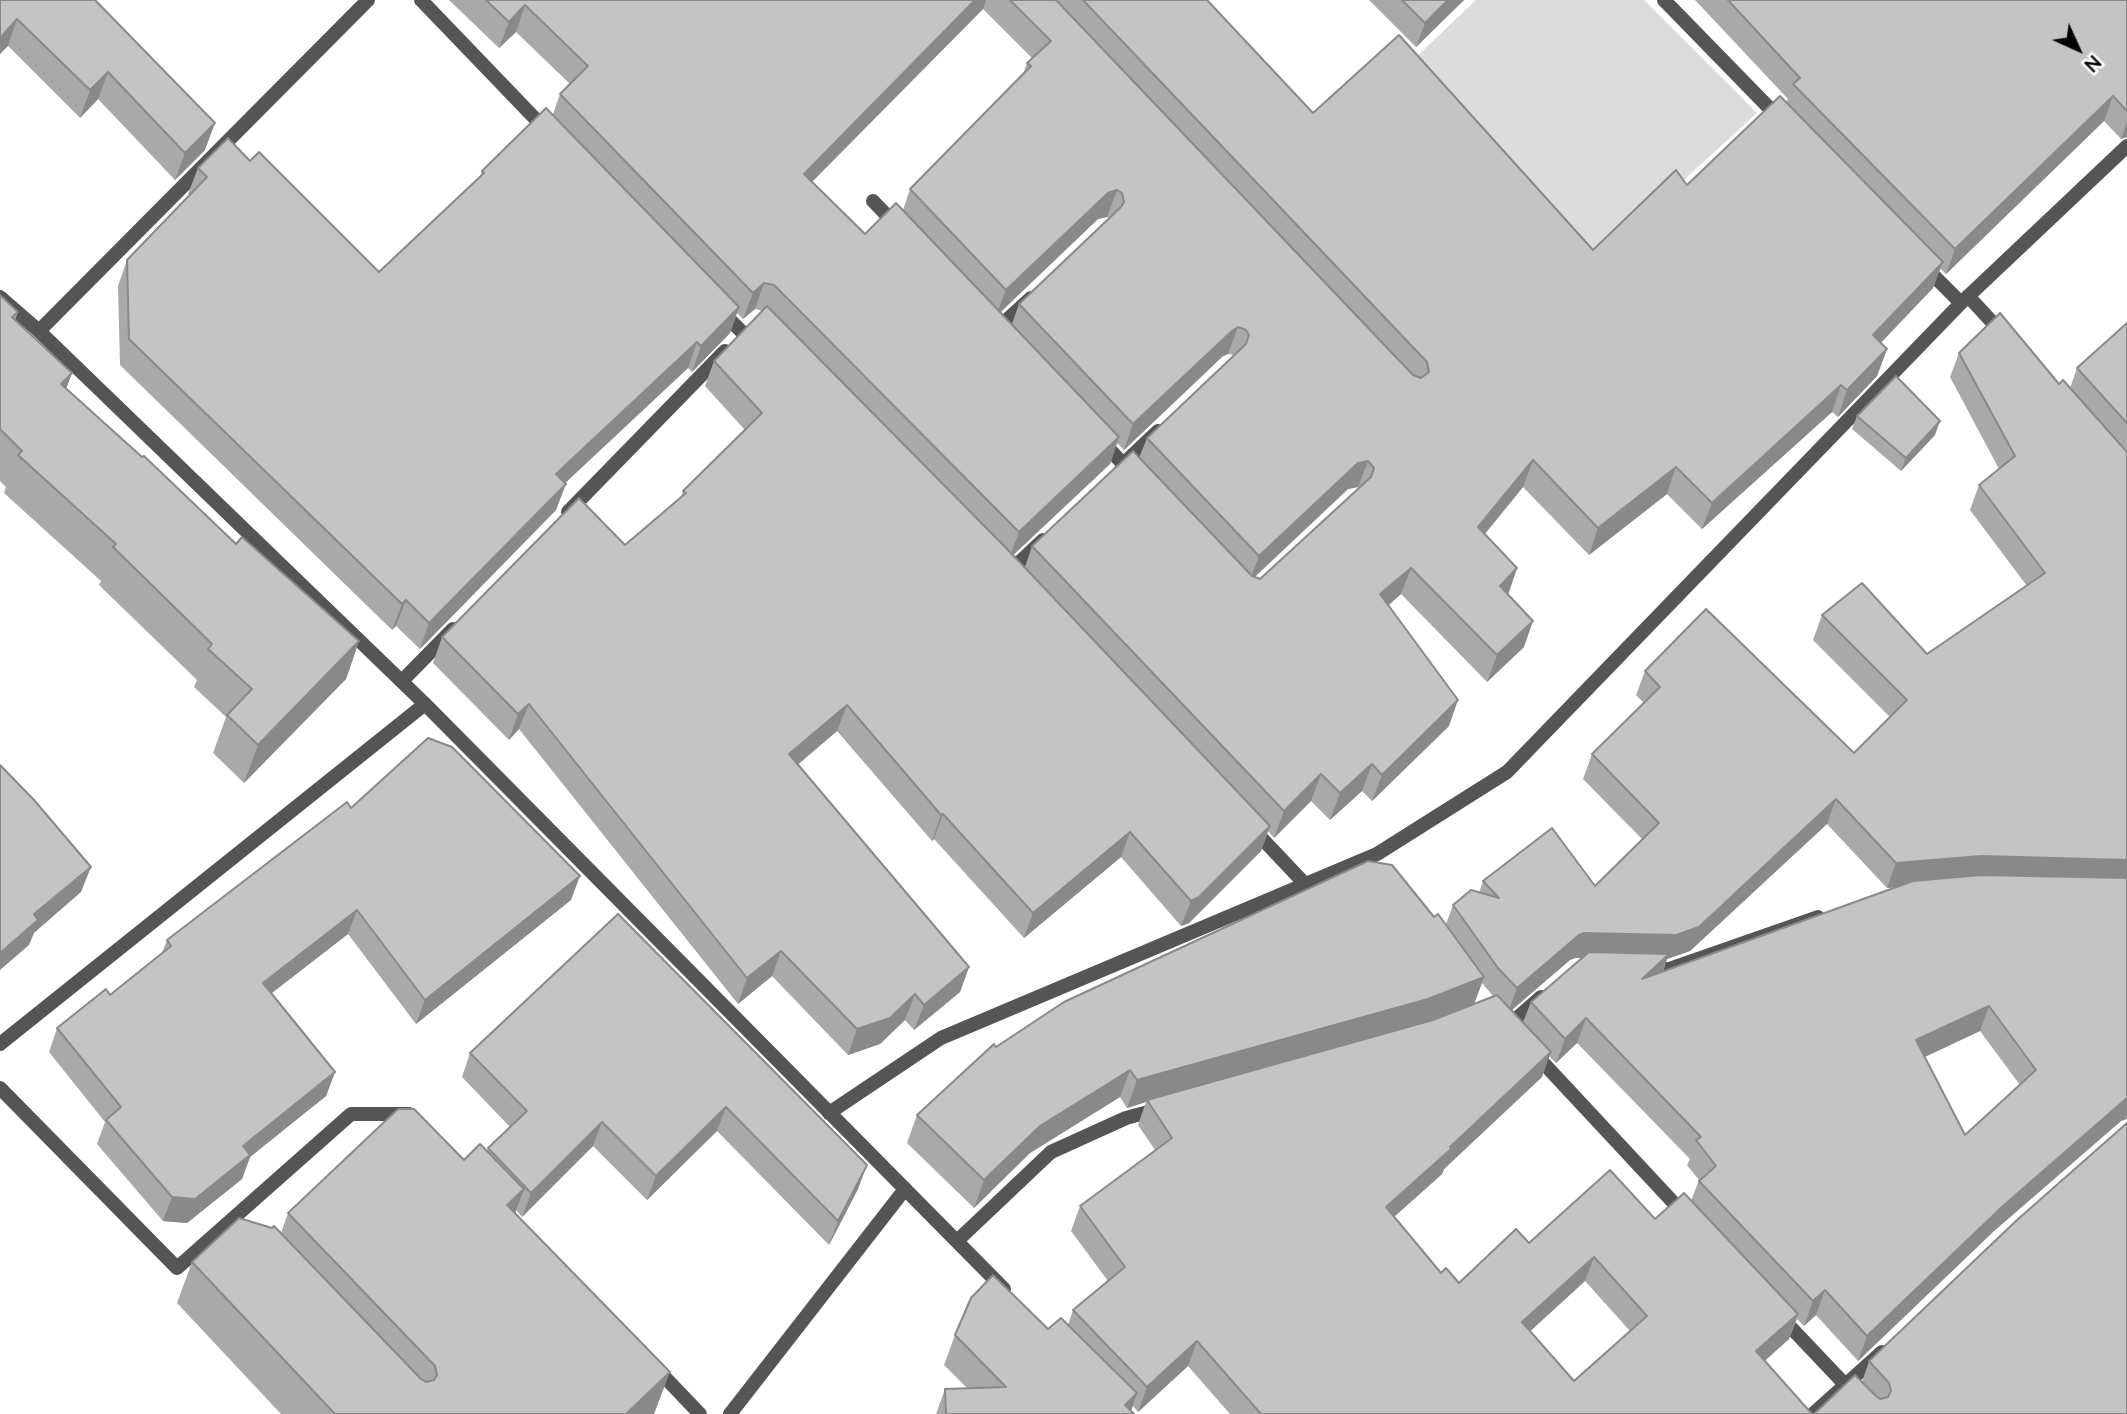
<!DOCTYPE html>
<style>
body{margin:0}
#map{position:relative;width:2127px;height:1414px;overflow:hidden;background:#fff;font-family:Mulish,sans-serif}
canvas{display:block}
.north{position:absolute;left:2043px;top:14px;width:70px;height:70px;-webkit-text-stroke:5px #fff;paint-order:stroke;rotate:135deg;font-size:19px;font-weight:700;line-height:28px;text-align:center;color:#000}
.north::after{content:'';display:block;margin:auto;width:24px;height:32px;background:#000;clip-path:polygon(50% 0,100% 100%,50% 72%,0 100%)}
</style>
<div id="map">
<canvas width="2127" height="1414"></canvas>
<div class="north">N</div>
</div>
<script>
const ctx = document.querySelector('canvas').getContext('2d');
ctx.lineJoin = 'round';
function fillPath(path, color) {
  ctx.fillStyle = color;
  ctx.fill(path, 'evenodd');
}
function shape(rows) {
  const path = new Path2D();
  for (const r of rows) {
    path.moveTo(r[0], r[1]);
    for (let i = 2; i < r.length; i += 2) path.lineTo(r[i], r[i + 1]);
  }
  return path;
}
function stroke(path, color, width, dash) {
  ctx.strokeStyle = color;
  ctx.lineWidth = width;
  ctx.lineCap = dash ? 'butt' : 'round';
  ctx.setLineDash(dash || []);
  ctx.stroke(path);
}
const green = shape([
 [1476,0,1644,0,1757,113,1592,264,1412,61]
]);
const minor = shape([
 [421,0,547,131],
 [1664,0,1780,119],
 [873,201,897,226],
 [1924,266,1961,303],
 [1968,296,2004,335],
 [722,312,743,333],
 [996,330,1031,298],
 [1102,441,1133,475],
 [1122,465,1158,431],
 [568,512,725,351],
 [1009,572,1043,540],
 [402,681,453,629],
 [1253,829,1305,884],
 [1645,969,1669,969,1818,917],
 [1508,1026,1541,997],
 [0,1044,425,704],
 [1534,1053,1685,1215],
 [0,1088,177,1268,351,1114,409,1114,412,1116],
 [829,1113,941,1038,1377,854,1507,772,1961,303,2127,146],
 [957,1241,1051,1152,1126,1118,1159,1109],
 [1780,1316,1873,1414],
 [655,1367,700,1414],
 [730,1414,905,1189],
 [1813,1414,1882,1352]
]);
const tertiary = shape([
 [0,297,39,331,425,704,1004,1289],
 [39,331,368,0]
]);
const wall = shape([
 [0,0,95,0,205,150,175,180,98,99,80,118,8,46,0,54],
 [449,0,1207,0,1313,113,1593,250,1687,185,1786,102,1788,99,1695,0,2127,0,2127,137,2121,139,2104,121,1946,274,1940,268,1933,288,1881,343,1887,349,1877,376,1838,417,1832,412,1702,529,1667,494,1589,555,1523,487,1485,534,1517,568,1508,594,1524,647,1487,682,1401,594,1388,606,1449,726,1372,801,1362,791,1330,820,1311,801,1274,838,1268,831,1261,851,1189,923,1181,926,1121,857,1024,938,934,839,932,841,837,731,798,764,969,967,960,992,914,1030,905,1020,880,1044,848,1055,772,976,738,1004,519,729,509,740,433,663,442,637,625,545,681,497,683,491,745,430,705,386,714,361,763,311,755,309,743,319,737,313,730,333,692,372,688,368,565,483,556,510,420,649,396,626,392,630,120,365,118,286,127,260,189,195,188,194,198,168,250,161,379,272,480,177,482,171,553,114,560,94,570,84,516,32,499,48],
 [983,9,1032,58,1027,63,1023,74,910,189,903,210,865,234,812,182],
 [1107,217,1109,218,1019,304,1012,324,1001,312,1098,219],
 [1228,354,1234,355,1147,438,1139,458,1032,546,1025,567,1013,555,1110,464,1117,443,1124,450,1223,356],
 [1358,487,1359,488,1260,579,1255,577,1348,489],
 [1369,0,1464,0,1416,47],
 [0,295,18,312,15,320,72,373,66,388,236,544,359,641,346,679,244,783,213,753,226,717,194,687,197,680,99,585,101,581,4,493,6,487,0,481],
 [2127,323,2127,1119,2121,1121,1994,1231,1858,1361,1816,1315,1804,1326,1797,1319,1789,1339,1765,1361,1812,1414,1230,1414,1188,1366,1138,1412,1133,1406,1131,1411,1134,1414,936,1414,945,1389,967,1388,944,1365,955,1335,1048,1329,1068,1325,1073,1310,1108,1281,1071,1231,1080,1206,1155,1150,1138,1125,1146,1102,1127,1108,1120,1097,1030,1153,974,1208,907,1143,917,1115,996,1047,1434,917,1446,924,1453,905,1479,893,1483,881,1595,886,1642,839,1583,779,1592,754,1644,703,1636,695,1645,671,1854,753,1890,717,1813,640,1822,615,1927,654,2027,586,1970,510,1979,485,1999,469,1950,377,1959,353,2070,388,2077,368],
 [1827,824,1887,888,1896,887,1663,972,1667,959,1690,951],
 [1575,958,1582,958,1531,1002,1523,1022,1512,1010,1570,960],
 [1482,983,1493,996,1474,1004],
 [1980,1031,2020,1085,1965,1135,1925,1057],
 [1577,1043,1690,1159,1687,1165,1699,1180,1691,1201,1655,1219,1529,1243,1459,1283,1441,1273,1394,1217,1442,1174,1444,1169,1542,1077,1549,1056,1556,1063],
 [1585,1281,1630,1331,1574,1381,1530,1331],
 [1857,416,1935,435,1901,471,1852,429],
 [351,808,571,900,416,1024,348,934,271,993,335,1072,326,1096,250,1157,242,1179,187,1223,163,1221,97,1144,105,1122,49,1052,57,1028,110,995,162,953,167,940],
 [618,914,858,1189,829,1245,717,1131,647,1200,593,1146,522,1217,516,1210,515,1213,654,1414,281,1414,177,1303,192,1262,272,1228,281,1233,288,1213,464,1160,487,1151,488,1148,510,1127,462,1077,470,1053],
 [1869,1361,2127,1414,1814,1414,1862,1382]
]);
const shadedWall = shape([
 [975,0,986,0,983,9,794,200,804,174],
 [1448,0,1464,0,1416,47,1425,23],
 [525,5,516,32,499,48,509,22],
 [17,19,8,46,0,54,0,38],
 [108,72,98,99,80,118,90,90],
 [2113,96,2104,121,1946,274,1955,249],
 [2127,122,2127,137,2121,139],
 [215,123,205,150,175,180,185,153],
 [1117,190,1107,217,1098,219,996,316,1006,290,1108,193],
 [1943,262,1933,288,1863,361,1873,335],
 [764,283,755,309,743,319,753,293],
 [739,307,730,333,692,372,701,346],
 [1238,327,1228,354,1223,356,1124,450,1133,424,1233,330],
 [697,342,688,368,547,500,556,474],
 [1887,349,1877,376,1838,417,1847,390],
 [72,373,58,411,61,384],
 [1841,385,1832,412,1702,529,1712,503],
 [1940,421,1935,435,1901,471,1906,458],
 [1119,437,1110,464,1009,559,1019,532],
 [1533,460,1523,487,1469,553,1478,527],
 [1368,461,1358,487,1348,489,1249,582,1259,556,1358,463],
 [1676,467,1667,494,1589,555,1598,528],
 [566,484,556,510,420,649,429,623],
 [1411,568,1401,594,1370,621,1380,594],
 [1517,568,1508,595,1500,586],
 [406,600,396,626,392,630,402,604],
 [1533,621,1524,647,1487,682,1497,655],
 [359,641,346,679,244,783,258,745],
 [1458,700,1449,726,1372,801,1382,775],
 [529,704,519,729,509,740,518,714],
 [847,705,837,731,780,780,789,754],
 [1372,764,1362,791,1330,820,1340,793],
 [1321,774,1311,801,1274,838,1284,811],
 [1836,799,1827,824,1690,951,1667,959,1660,978,1642,979,1663,959,1575,958,1570,960,1508,1013,1517,988,1579,935],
 [943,814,934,839,932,841,941,815],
 [1270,826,1261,851,1189,923,1181,926,1191,901],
 [1130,832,1121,857,1024,938,1033,913],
 [1981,856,2127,860,2127,885,1972,880,1887,888,1896,863],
 [91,867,81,892,34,933,29,945,0,970,0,953,34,914],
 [580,876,571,900,416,1024,425,1000],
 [357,910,348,934,254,1007,263,983],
 [781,951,772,976,738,1004,747,978],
 [969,967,960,992,914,1030,924,1005],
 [1484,977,1474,1004,1418,1027,1147,1100,1146,1102,1127,1108,1137,1080],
 [915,994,905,1020,880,1044,848,1055,857,1029],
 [1989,1006,1980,1031,1907,1065,1916,1040],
 [1586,1018,1577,1043,1556,1063,1565,1039],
 [1551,1052,1542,1077,1444,1169,1442,1174,1377,1232,1386,1207],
 [1130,1070,1120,1097,1030,1153,974,1208,984,1180,1040,1126],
 [335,1072,326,1096,250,1157,242,1179,187,1223,163,1221,172,1197,243,1146],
 [2127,1098,2127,1115,2126,1119,2121,1121,1994,1231,1858,1361,1867,1336,2003,1206],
 [726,1107,717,1131,647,1200,656,1176],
 [602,1122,593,1146,522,1217,531,1193],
 [867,1165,858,1189,829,1245,838,1221],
 [524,1189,509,1230,507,1205],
 [1594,1257,1585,1281,1513,1347,1522,1322],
 [1825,1290,1816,1315,1804,1326,1813,1301],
 [1798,1314,1789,1339,1747,1376,1756,1351],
 [1197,1341,1188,1366,1138,1412,1147,1387],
 [670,1372,654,1414,626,1414],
 [1137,1393,1130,1414,1125,1405]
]);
const building = shape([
 [0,0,95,0,215,123,185,153,108,72,90,90,17,19,0,38,0,0],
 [486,0,975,0,804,174,865,234,896,203,1119,437,1019,532,774,285,764,283,753,293,560,94,588,66,525,5,509,22,486,0],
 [1010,0,1056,0,1413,375,1421,378,1429,372,1427,362,1083,0,1207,0,1313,113,1399,35,1593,250,1676,170,1687,185,1780,96,1943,262,1873,335,1887,349,1847,390,1841,385,1712,503,1676,467,1598,528,1533,460,1478,527,1517,568,1500,586,1533,621,1497,655,1411,568,1380,594,1458,700,1382,775,1372,764,1340,793,1321,774,1284,811,1032,546,1133,451,1252,576,1260,579,1371,477,1374,468,1368,461,1358,463,1259,556,1147,438,1246,344,1249,335,1246,330,1238,327,1233,330,1133,424,1019,304,1121,207,1124,202,1122,193,1117,190,1108,193,1006,290,910,189,1031,66,1027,63,1051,41,1010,0],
 [1402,0,1448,0,1425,23,1402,0],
 [1728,0,2127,0,2127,111,2113,96,1955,249,1793,84,1800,78,1728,0],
 [546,108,739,307,701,346,697,342,556,474,566,484,429,623,406,600,402,604,129,339,127,260,207,177,198,168,228,138,250,161,259,152,379,272,484,173,482,171,546,108],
 [0,295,18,312,12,317,72,373,61,384,142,457,144,456,236,544,242,537,359,641,258,745,227,715,252,689,208,649,212,644,113,547,116,544,18,455,22,451,0,429,0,295],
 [767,306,1011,553,1270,826,1199,897,1191,901,1130,832,1033,913,943,814,941,815,847,705,789,754,969,967,924,1005,915,994,890,1018,857,1029,781,951,747,978,529,704,518,714,442,637,579,498,625,545,686,493,683,491,762,413,714,361,767,306],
 [2000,313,2059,384,2063,380,2127,452,2127,860,1981,856,1896,863,1836,799,1699,927,1676,935,1584,933,1579,935,1517,988,1498,968,1453,905,1471,890,1499,898,1483,881,1552,828,1595,886,1659,823,1592,754,1660,687,1645,671,1706,609,1854,753,1907,700,1822,615,1862,583,1927,654,2045,573,1979,485,2015,456,1959,353,2000,313],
 [2127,323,2127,423,2077,368,2127,323],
 [1896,376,1940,421,1906,458,1857,416,1896,376],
 [428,738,452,747,580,876,425,1000,357,910,263,983,335,1072,243,1146,250,1155,195,1199,172,1197,106,1120,121,1107,57,1028,106,989,110,995,171,946,167,940,347,802,351,808,428,738],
 [0,765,34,800,91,867,34,914,38,920,0,953,0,765],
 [1368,861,1392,865,1434,917,1438,914,1484,977,1428,999,1137,1080,1130,1070,1040,1126,984,1180,917,1115,994,1044,996,1047,1064,1002,1368,861],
 [1981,875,2127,878,2127,1098,2003,1206,1867,1336,1825,1290,1813,1301,1699,1181,1716,1166,1696,1140,1701,1137,1586,1018,1565,1039,1531,1002,1589,952,1669,954,1642,979,1913,881,1981,875],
 [1989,1006,2036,1070,1965,1135,1916,1040,1989,1006],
 [618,914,867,1165,838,1221,726,1107,656,1176,602,1122,531,1193,488,1148,527,1111,470,1053,618,914],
 [1497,995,1551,1052,1450,1147,1451,1149,1386,1207,1441,1273,1446,1268,1459,1283,1516,1229,1529,1243,1610,1170,1655,1219,1684,1193,1798,1314,1756,1351,1812,1414,1261,1414,1197,1341,1147,1387,1073,1310,1125,1267,1080,1206,1172,1138,1147,1100,1433,1020,1497,995],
 [1594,1257,1647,1316,1574,1381,1522,1322,1594,1257],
 [398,1109,414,1109,464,1160,480,1144,524,1189,507,1205,670,1372,626,1414,335,1414,192,1262,239,1218,272,1228,274,1226,421,1379,426,1382,434,1380,437,1375,435,1366,288,1213,398,1109],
 [2127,1123,2127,1414,1814,1414,1855,1375,1876,1396,1880,1399,1888,1397,1891,1391,1889,1383,1869,1361,2017,1220,2127,1123],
 [993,1275,1048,1329,1061,1318,1137,1393,1125,1405,1134,1414,946,1414,945,1389,1006,1387,955,1335,971,1298,993,1275]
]);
fillPath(green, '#dcdcdc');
stroke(minor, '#555', 14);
stroke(tertiary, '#555', 14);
fillPath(wall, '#a9a9a9');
fillPath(shadedWall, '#898989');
fillPath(building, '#c4c4c4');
stroke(building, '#898989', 2);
</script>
